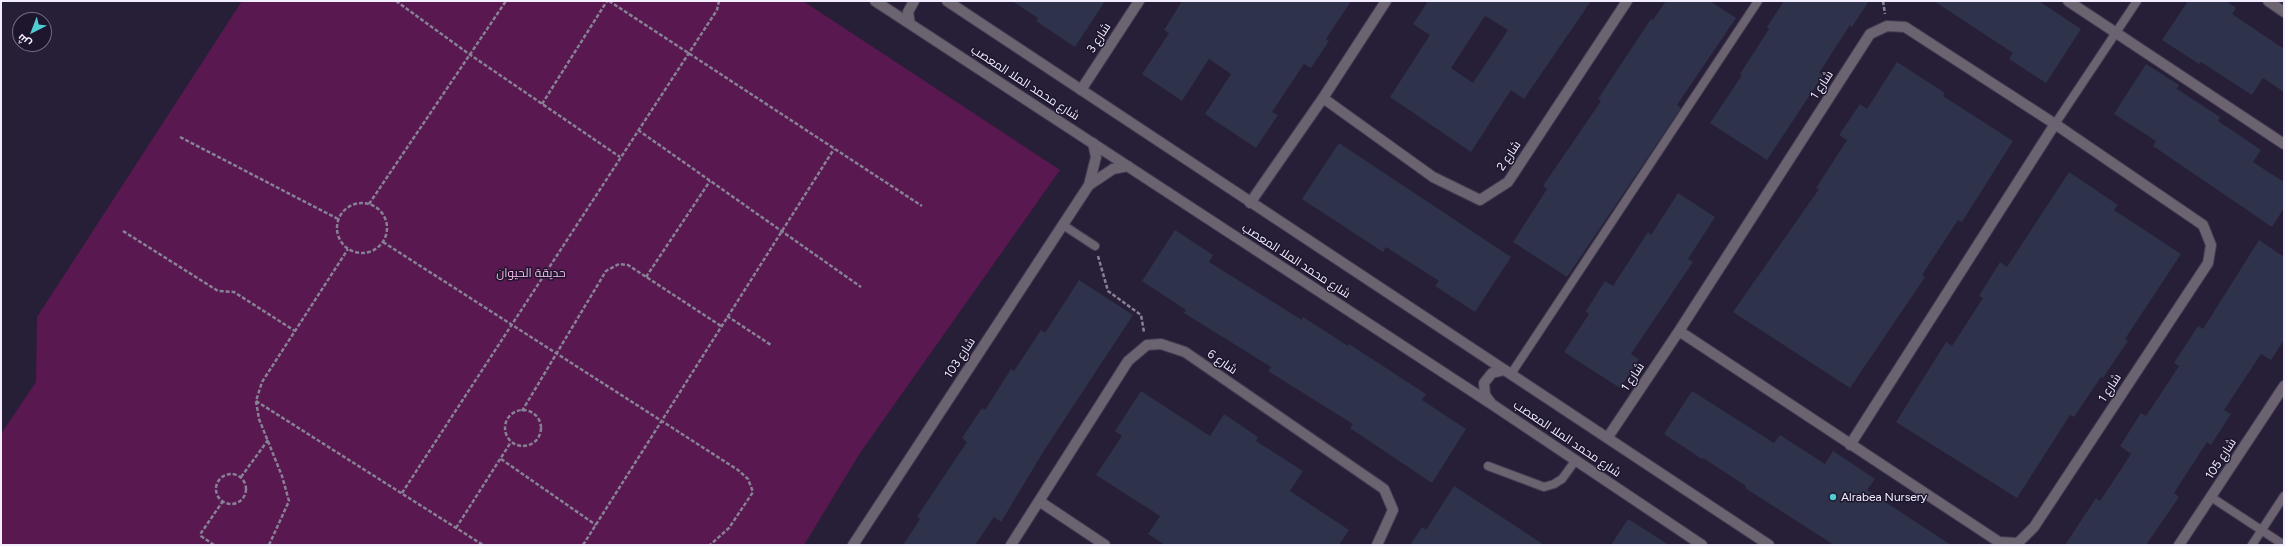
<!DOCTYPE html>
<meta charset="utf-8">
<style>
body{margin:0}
#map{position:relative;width:2285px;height:546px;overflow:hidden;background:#261f37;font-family:Figtree,Cairo,sans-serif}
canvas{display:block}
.frame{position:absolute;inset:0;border:2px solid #f2eeff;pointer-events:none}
.north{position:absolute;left:12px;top:12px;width:40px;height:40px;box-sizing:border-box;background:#1d162d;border:1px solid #726c81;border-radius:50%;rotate:222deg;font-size:11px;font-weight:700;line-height:16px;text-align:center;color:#f2eeff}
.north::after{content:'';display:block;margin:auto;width:14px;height:18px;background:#51ccd3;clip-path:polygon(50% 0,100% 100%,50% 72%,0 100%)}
</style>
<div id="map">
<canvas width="2285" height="546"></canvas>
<div class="frame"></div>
<div class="north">ش</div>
</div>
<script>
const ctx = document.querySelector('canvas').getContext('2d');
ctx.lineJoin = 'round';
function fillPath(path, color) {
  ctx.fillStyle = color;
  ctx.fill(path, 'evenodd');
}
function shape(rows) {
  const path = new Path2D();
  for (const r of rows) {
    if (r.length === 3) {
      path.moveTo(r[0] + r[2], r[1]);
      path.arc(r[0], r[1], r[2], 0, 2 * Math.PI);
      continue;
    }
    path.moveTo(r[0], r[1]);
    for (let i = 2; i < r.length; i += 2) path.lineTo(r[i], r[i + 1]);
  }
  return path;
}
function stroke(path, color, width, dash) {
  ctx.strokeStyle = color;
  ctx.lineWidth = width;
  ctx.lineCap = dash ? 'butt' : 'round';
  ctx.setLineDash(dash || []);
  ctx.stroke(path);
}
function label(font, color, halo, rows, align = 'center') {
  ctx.font = font + ' Figtree,Cairo,sans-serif';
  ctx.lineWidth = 3;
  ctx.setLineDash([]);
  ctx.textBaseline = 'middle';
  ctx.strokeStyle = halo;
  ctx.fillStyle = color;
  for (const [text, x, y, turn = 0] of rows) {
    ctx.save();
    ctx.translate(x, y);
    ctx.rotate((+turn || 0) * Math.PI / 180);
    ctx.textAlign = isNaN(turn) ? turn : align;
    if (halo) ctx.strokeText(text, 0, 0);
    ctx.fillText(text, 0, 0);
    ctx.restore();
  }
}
const green = shape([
 [242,1,803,1,1060,170,860,453,804,545,1,545,1,434,36,382,37,317]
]);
const building = shape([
 [1012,1,1105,1,1075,47,1036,21,1038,18],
 [1182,1,1351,1,1326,39,1329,41,1311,68,1304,64,1272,112,1278,115,1256,148,1205,114,1231,74,1209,59,1182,101,1142,74,1169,33,1164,30],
 [1428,1,1591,1,1524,99,1511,90,1471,152,1390,97,1430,35,1413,24],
 [1485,16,1508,30,1473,83,1451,68],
 [1666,1,1710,1,1736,18,1677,105,1681,108,1567,277,1513,242,1547,189,1543,186,1601,101,1598,99,1651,19,1653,20],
 [1784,1,1869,1,1852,27,1850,25,1819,73,1823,75,1767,160,1710,123,1742,75,1740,74,1769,29,1767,27],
 [1934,1,2039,1,2081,29,2046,83,2009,59,2013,53],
 [2188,1,2226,1,2236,8,2232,14,2284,49,2284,92,2263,78,2252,95,2201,62,2199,64,2162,40],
 [1897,62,1945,93,1943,96,2013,141,1962,222,1958,220,1922,275,1925,277,1850,388,1733,312,1819,189,1816,188,1847,140,1839,135,1860,104,1867,109],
 [2146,64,2179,85,2177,89,2220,117,2218,121,2261,150,2253,162,2284,182,2284,208,2272,227,2153,146,2156,141,2114,114],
 [1339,143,1511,257,1475,312,1435,286,1439,281,1386,247,1383,252,1302,199],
 [2069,172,2118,205,2114,210,2181,254,2125,339,2128,341,2103,378,2101,377,2074,417,2070,415,2017,498,1896,422,1946,342,1952,346,1983,298,1979,296,2000,262,2007,267],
 [1678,193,1715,217,1688,259,1693,262,1631,354,1639,359,1620,388,1564,352,1589,314,1586,311,1605,281,1613,286,1648,232,1651,235],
 [1175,230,1213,255,1209,262,1302,320,1303,317,1348,346,1349,344,1426,394,1422,400,1466,429,1432,483,1350,428,1353,424,1268,371,1271,367,1184,313,1186,310,1142,281],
 [2259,240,2284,257,2284,340,2271,360,2261,354,2224,410,2231,414,2211,445,2207,442,2174,493,2179,497,2146,545,2065,545,2096,498,2100,501,2131,454,2120,446,2141,413,2146,416,2179,366,2174,363,2198,326,2203,329],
 [1079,280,1133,315,1045,449,1001,522,994,517,975,545,903,545,920,519,917,517,967,442,962,438,982,408,985,410,1011,369,1014,371,1041,330,1045,333],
 [1141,391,1210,436,1224,414,1258,437,1256,441,1303,471,1290,491,1349,530,1339,545,1165,545,1148,534,1160,516,1096,475,1122,436,1115,431],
 [1692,391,1774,443,1780,435,1825,464,1833,451,1875,479,1867,490,1951,545,1834,545,1745,488,1746,486,1703,458,1702,459,1664,434],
 [1454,486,1517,527,1544,545,1410,545,1422,527,1426,530],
 [1628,519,1669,545,1611,545]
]);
const path = shape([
 [396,1,469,54,620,157],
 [609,1,922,206],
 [1883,1,1885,14],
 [542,104,607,1],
 [638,130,861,287],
 [180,137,338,219],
 [362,228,25],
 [369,204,506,1],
 [123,231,218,291,234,292,295,331],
 [383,242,738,470,748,479,753,492,729,528,710,545],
 [1098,256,1108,291,1141,315,1144,332],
 [646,277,710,181],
 [727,316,771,345],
 [256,401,483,545],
 [523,428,18],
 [522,411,606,271,619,264,628,265,721,326],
 [501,459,596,525],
 [231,489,15],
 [241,477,268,440],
 [402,493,717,10,719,1],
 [456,528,511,442],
 [214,545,201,536,201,533,223,501],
 [269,545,289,501,282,476,259,419,256,401,262,382,348,249],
 [583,545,834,149]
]);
const service = shape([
 [2055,124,2137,1],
 [1063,225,1095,246],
 [1511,374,1758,1],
 [1488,466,1544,487,1554,484,1562,479,1575,461],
 [2211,497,2284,545],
 [2252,545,2284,496]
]);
const minor = shape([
 [2068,1,2284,144],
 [2268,1,2284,12],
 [1081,90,1139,1],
 [1323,98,1433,177,1480,200,1508,182,1627,1],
 [1250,203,1323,98,1386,1],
 [1608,437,1679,331,1870,34,1887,26,1905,27,2055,124,2203,225,2211,245,2208,263,2034,527,2018,543,1999,542,1679,331],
 [1850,445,2055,124],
 [1039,501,1105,545],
 [1011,545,1128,361,1147,345,1161,344,1185,352,1384,489,1393,510,1377,545],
 [2179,545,2284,386]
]);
const tertiary = shape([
 [875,1,1493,405,1702,545],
 [947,1,1769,545],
 [910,24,908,12,914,1],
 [1089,185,1113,169,1128,166],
 [1491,403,1485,395,1484,383,1492,373,1505,370],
 [853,545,1089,185,1096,157,1093,143]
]);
const markers = [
 [1833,497,4,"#51ccd3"]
];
const streetNames = [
 ["شارع 3",1099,38,-57],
 ["شارع محمد الملا المعصب",1025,83,33],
 ["شارع 1",1822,85,-57],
 ["شارع 2",1509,156,-56],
 ["شارع محمد الملا المعصب",1296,261,33],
 ["شارع 103",960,358,-57],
 ["شارع 6",1222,362,35],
 ["شارع 1",1633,377,-56],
 ["شارع 1",2110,388,-57],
 ["شارع محمد الملا المعصب",1567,439,34],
 ["شارع 105",2221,459,-57]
];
const parkNames = [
 ["حديقة الحيوان",531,273]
];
const poiNames = [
 ["Alrabea Nursery",1841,497]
];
fillPath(green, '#59184f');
fillPath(building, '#2e324b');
stroke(service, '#433c53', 10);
stroke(minor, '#433c53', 12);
stroke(tertiary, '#433c53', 12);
stroke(path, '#878196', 2.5, [4, 2]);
stroke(service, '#6b636f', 8);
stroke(minor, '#6b636f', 10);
stroke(tertiary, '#6b636f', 10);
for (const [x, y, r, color] of markers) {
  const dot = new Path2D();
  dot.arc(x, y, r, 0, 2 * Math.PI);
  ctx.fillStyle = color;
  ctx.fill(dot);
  stroke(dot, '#1d162d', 1.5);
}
label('12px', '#f2eeff', '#1d162d', streetNames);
label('12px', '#f6b7e7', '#1d162d', parkNames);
label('12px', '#f2eeff', '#1d162d', poiNames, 'left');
</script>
